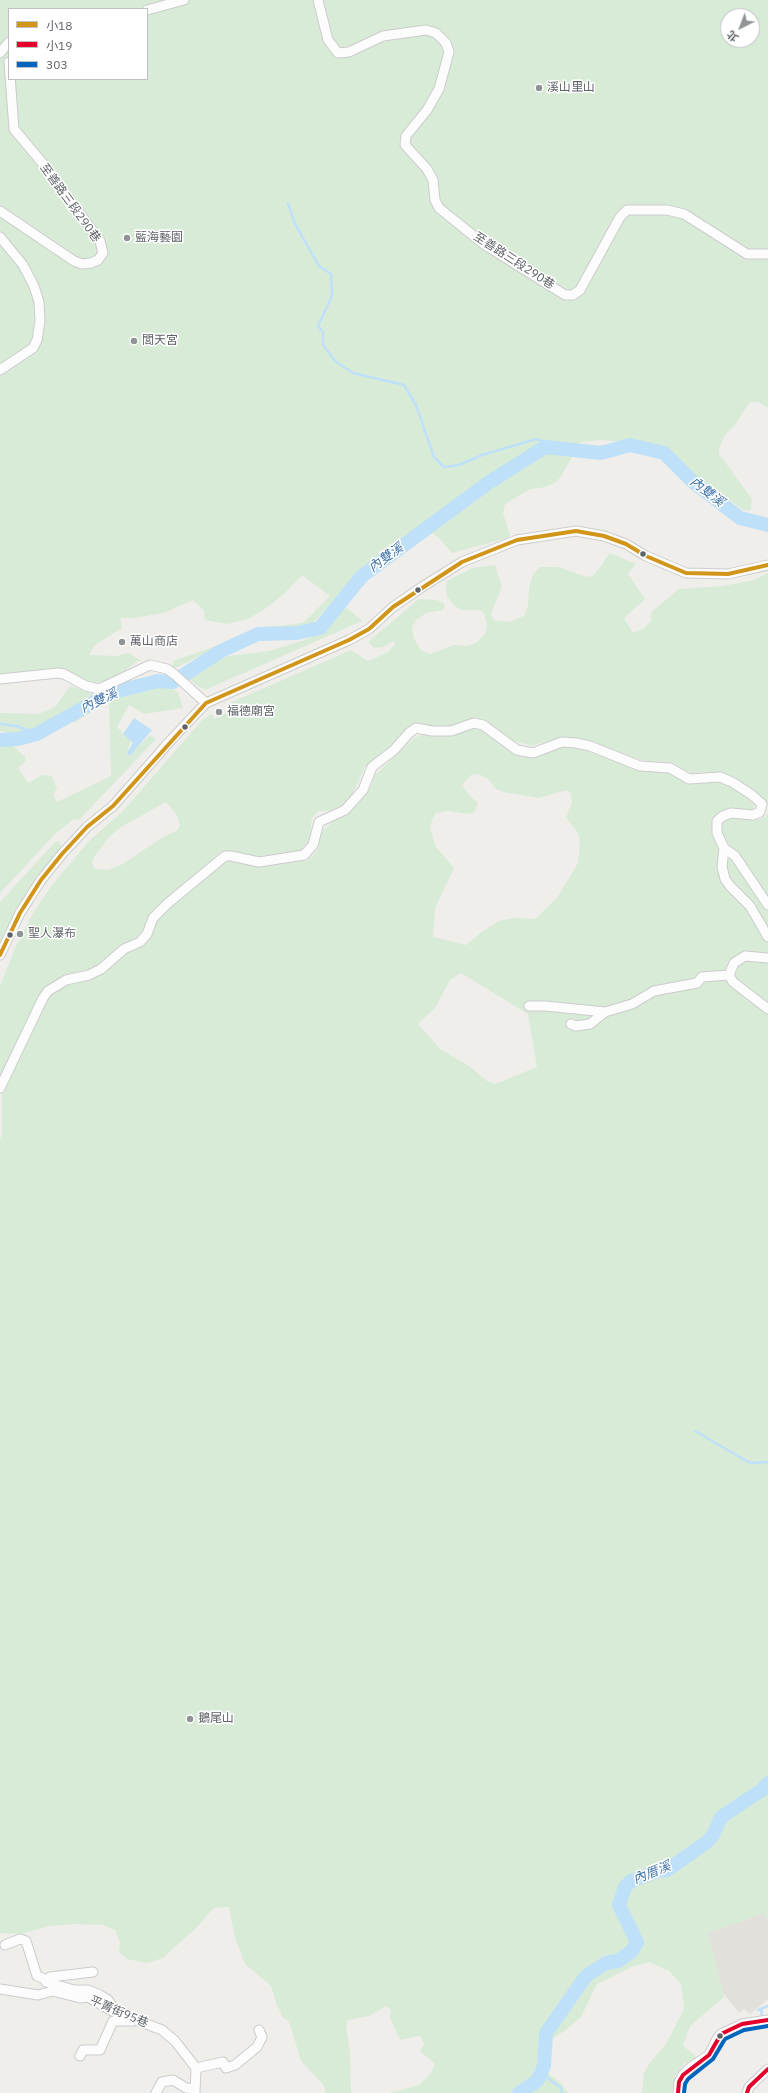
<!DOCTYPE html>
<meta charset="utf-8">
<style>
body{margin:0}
#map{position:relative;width:768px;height:2093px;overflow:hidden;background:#efeeea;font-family:"IBM Plex Sans","Noto Sans TC",sans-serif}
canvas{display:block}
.legend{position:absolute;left:8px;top:8px;width:140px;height:72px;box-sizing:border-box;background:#fff;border:1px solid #bfc1c3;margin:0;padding:5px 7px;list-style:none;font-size:12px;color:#5f6368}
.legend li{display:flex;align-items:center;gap:8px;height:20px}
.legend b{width:20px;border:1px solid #bfc1c3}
.north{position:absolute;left:720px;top:8px;width:40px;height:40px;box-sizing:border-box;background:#fff;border:1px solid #bfc1c3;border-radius:50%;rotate:222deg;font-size:11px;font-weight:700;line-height:16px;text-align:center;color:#5f6368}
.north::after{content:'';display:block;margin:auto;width:14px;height:18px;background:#919496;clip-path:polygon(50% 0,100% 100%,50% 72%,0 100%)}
</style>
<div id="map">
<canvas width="768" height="2093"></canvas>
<ul class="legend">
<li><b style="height:5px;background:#d1951a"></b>小18</li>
<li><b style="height:5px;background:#e4002b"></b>小19</li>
<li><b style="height:5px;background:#0065bd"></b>303</li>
</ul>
<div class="north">北</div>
</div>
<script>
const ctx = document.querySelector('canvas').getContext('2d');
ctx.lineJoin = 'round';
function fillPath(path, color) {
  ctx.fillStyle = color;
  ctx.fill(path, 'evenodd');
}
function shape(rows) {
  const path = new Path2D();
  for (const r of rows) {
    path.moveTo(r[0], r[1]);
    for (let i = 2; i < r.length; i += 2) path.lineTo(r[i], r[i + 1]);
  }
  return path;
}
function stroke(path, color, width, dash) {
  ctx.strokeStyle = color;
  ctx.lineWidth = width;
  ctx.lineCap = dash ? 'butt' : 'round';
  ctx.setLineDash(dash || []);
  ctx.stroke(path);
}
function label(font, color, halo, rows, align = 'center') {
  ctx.font = font + ' "IBM Plex Sans","Noto Sans TC",sans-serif';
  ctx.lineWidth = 3;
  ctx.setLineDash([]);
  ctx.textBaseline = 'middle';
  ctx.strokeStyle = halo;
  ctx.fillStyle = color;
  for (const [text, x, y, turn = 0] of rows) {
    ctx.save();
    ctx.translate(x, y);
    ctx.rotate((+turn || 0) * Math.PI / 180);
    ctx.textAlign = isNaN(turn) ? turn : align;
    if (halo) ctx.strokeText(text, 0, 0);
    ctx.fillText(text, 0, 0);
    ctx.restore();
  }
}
const education = shape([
 [764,1913,768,1922,768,1999,750,2014,744,2009,739,2013,723,1993,708,1933]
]);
const green = shape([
 [0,0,768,0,768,408,758,402,750,402,735,425,725,435,719,448,719,454,752,499,751,509,748,511,743,510,668,455,640,444,601,440,581,442,560,478,554,483,546,487,530,489,505,504,503,513,510,535,507,538,452,553,438,537,424,527,415,531,360,571,318,618,302,633,295,636,267,641,246,641,225,644,177,667,173,667,173,661,270,627,303,623,330,596,302,575,284,594,262,611,247,619,227,624,205,620,204,611,193,600,164,613,134,618,120,618,122,628,95,645,89,655,117,656,128,653,142,661,137,661,119,675,105,681,94,683,85,681,64,669,0,675],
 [9,9,147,9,147,79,9,79],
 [728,16,752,16,752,40,728,40],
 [610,553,636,564,628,574,645,599,624,618,633,633,644,628,651,621,651,612,679,589,723,586,754,580,768,573,768,804,758,796,722,774,712,772,691,773,670,762,646,761,610,751,584,741,558,738,532,746,511,740,477,721,440,728,419,723,407,728,388,748,365,767,352,795,345,804,328,811,319,811,312,818,309,840,300,851,252,857,232,851,220,852,198,874,158,906,150,916,143,934,135,941,119,947,96,968,53,983,0,1080,0,986,16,946,34,912,52,885,90,840,123,811,203,719,212,714,214,719,232,710,230,703,351,650,366,660,369,661,388,652,395,644,394,641,383,647,374,648,368,642,419,599,436,600,443,603,445,607,442,610,426,613,416,620,412,628,414,639,421,650,430,654,454,645,468,646,477,642,485,634,487,626,484,613,480,610,463,610,454,606,447,596,446,586,447,581,472,568,495,565,502,587,491,613,493,620,510,622,524,616,528,606,529,588,533,574,540,567,558,567,587,577,592,576,598,570],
 [166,802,175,812,180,825,178,830,163,837,123,864,108,870,95,869,92,863,93,859,108,838,121,827],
 [347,608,362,621,205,690,195,684,189,678,189,673,222,657,269,651,305,640,322,632,341,612],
 [164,685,171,687,178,693,183,708,144,714,129,705,117,727,131,741,127,753,130,755,150,735,156,739,79,820,74,819,56,833,0,893,0,743,13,746,25,757,26,761,18,768,28,783,42,775,52,776,57,788,53,794,57,802,111,776,109,701,77,721,27,737,0,731,0,713,39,714,55,707,70,686,103,697,118,692],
 [474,728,485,731,521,756,535,757,555,748,565,747,577,748,643,770,652,769,728,784,740,791,755,806,753,810,723,810,715,816,713,821,725,858,732,860,768,911,768,1922,764,1913,708,1933,724,1997,690,2026,683,2046,697,2057,684,2064,675,2076,672,2093,642,2093,644,2073,649,2064,666,2044,684,2009,681,1984,669,1971,649,1962,634,1966,597,1984,581,2017,566,2030,542,2045,539,2053,540,2062,548,2073,561,2083,568,2093,390,2093,419,2085,431,2073,435,2064,420,2051,424,2044,421,2037,418,2036,400,2040,390,2018,391,2010,386,2006,369,2016,348,2020,346,2025,350,2052,351,2093,326,2093,323,2084,301,2061,289,2021,283,2018,277,2005,271,1986,245,1964,235,1938,229,1907,214,1908,197,1927,163,1958,147,1963,127,1959,119,1952,120,1943,115,1930,103,1925,76,1924,49,1926,21,1934,0,1933,0,1141,2,1133,2,1090,45,1001,55,990,78,979,92,979,109,969,126,953,143,944,163,912,224,861,233,860,248,865,264,866,291,861,307,861,318,850,321,832,339,817,350,812,365,796,371,787,374,776,413,739,421,735,459,733],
 [478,774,487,778,496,789,504,792,538,798,567,790,571,794,572,803,566,817,579,835,580,845,578,863,557,898,535,919,516,918,499,921,483,931,466,945,433,937,435,908,454,868,436,847,430,829,432,820,436,813,448,811,468,814,475,812,478,803,469,795,462,785,471,775],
 [461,973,528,1014,537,1067,495,1084,487,1081,469,1066,440,1049,418,1024,435,1008,450,980],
 [768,813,768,898,755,876,725,840,720,825,729,818,760,819,766,817],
 [59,841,62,849,32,885,0,942,0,902,55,842]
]);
const water = shape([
 [134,718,152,730,130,756,127,753,133,743,123,734]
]);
const stream = shape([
 [288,203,295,224,319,266,331,274,332,296,318,326,323,332,323,345,336,362,353,373,404,385,416,405,434,457,444,467,459,465,482,455,536,439,575,451],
 [0,724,17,726,37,734],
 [695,1431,750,1463,768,1462],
 [761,2009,762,2017],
 [758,2010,768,2006],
 [541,2073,561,2088,562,2093]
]);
const river = shape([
 [0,740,18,739,37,734,110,693,158,681,173,682,221,651,258,634,297,633,320,628,362,576,488,483,545,447,601,453,630,445,664,453,693,482,740,518,768,525],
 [519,2093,537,2081,541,2073,544,2066,546,2033,586,1976,606,1963,618,1961,632,1951,637,1942,619,1905,625,1887,631,1881,658,1871,667,1870,707,1842,713,1835,721,1817,762,1790,768,1783]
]);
const minor = shape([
 [318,0,328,40,338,53,349,52,383,36,426,30,436,33,446,43,449,52,439,89,427,110,406,136,405,145,427,169,433,180,435,200,439,208,485,245,565,295,573,295,580,290,620,217,627,210,667,210,684,214,747,254,768,254],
 [147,10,184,0],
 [0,53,9,42],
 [0,211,74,261,82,264,91,263,98,260,103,253,100,241,44,165,14,129,9,62],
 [0,237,23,265,34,286,39,302,40,321,37,340,33,348,0,370],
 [0,679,58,673,64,674,86,686,99,689,150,665,167,669,174,674,206,703],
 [724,848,722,867,725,879,730,886,750,906,768,937],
 [0,955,20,913,41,880,62,854,87,827,113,806,171,740,206,703,349,640,369,629,393,607,422,587,462,562,517,540,576,531,604,536,626,544,646,556,686,573,728,574,768,565],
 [729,975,733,982,768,1009],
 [529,1006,545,1006,605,1012,632,1004,654,991,697,983,702,977,729,975,734,963,745,956,768,958],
 [571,1024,576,1026,590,1024,605,1012],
 [0,1088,43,998,48,991,66,980,89,975,101,969,124,949,140,942,147,934,153,918,167,904,225,856,231,856,259,862,304,855,313,845,319,822,345,810,363,790,372,767,394,750,409,733,416,728,432,731,451,731,474,723,483,725,517,750,533,753,562,742,576,743,590,746,640,766,670,768,689,779,720,777,732,782,752,795,762,804,760,812,753,815,731,813,723,816,717,821,717,833,724,848,735,856,768,905],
 [5,1945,20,1939,26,1941,37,1976,47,1980],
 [93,1972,50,1977,46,1982,74,1990,88,1990,100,1995,108,2000,117,2013],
 [0,1989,38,1995,53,1991,80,1998,88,1997,110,2010,162,2030,175,2041,196,2068,195,2093],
 [80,2056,83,2050,100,2050,113,2021,133,2021],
 [196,2068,223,2062,226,2068,235,2065,257,2047,262,2037,259,2030],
 [156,2093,162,2082,173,2080,186,2088,194,2089],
 [678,2093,679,2082,683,2075,691,2067,709,2055,717,2039,721,2034,742,2024,768,2020],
 [747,2093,749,2087,768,2069]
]);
const bus1 = shape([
 [0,955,20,913,41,880,62,854,87,827,113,806,206,703,349,640,369,629,393,607,462,562,517,540,576,531,604,536,626,544,646,556,686,573,728,574,768,565]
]);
const bus2 = shape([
 [678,2093,679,2082,683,2075,709,2055,721,2034,742,2024,768,2020],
 [747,2093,749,2087,768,2069]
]);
const bus3 = shape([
 [684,2093,685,2084,688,2079,713,2059,725,2039,744,2030,768,2026]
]);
const markers = [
 [539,88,4,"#919496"],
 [127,238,4,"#919496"],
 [134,341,4,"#919496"],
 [643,554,3.5,"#5f6368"],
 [418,590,3.5,"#5f6368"],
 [122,642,4,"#919496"],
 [219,712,4,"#919496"],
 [185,727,3.5,"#5f6368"],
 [20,934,4,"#919496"],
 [10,935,3.5,"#5f6368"],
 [190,1719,4,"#919496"],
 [720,2036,3.5,"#5f6368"]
];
const poiNames = [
 ["溪山里山",547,88],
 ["藍海藝園",135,238],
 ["閭天宮",142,341],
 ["萬山商店",130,642],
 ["福德廟宮",227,712],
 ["聖人瀑布",28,934],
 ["鵝尾山",198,1719]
];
const streetNames = [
 ["至善路三段290巷",70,203,54],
 ["至善路三段290巷",514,261,33],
 ["平菁街95巷",119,2012,23]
];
const waterNames = [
 ["內雙溪",707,492,38],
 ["內雙溪",386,558,-36],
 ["內雙溪",99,701,-25],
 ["內厝溪",652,1873,-22]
];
fillPath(education, '#e2e0da');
fillPath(green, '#d8ebd6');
fillPath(water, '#bfe0f9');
stroke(stream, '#bfe0f9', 2.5);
stroke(river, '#bfe0f9', 14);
stroke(minor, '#cbcccc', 11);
stroke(minor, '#fdfcfc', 9);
stroke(bus1, '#d1951a', 4);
stroke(bus2, '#e4002b', 4);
stroke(bus3, '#0065bd', 4);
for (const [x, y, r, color] of markers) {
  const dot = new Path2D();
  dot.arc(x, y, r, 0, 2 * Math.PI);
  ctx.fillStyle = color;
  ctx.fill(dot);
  stroke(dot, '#fff', 1.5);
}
label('12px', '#5f6368', '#fff', poiNames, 'left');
label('12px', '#5f6368', '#fff', streetNames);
label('italic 13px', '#4174aa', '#fff', waterNames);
</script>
